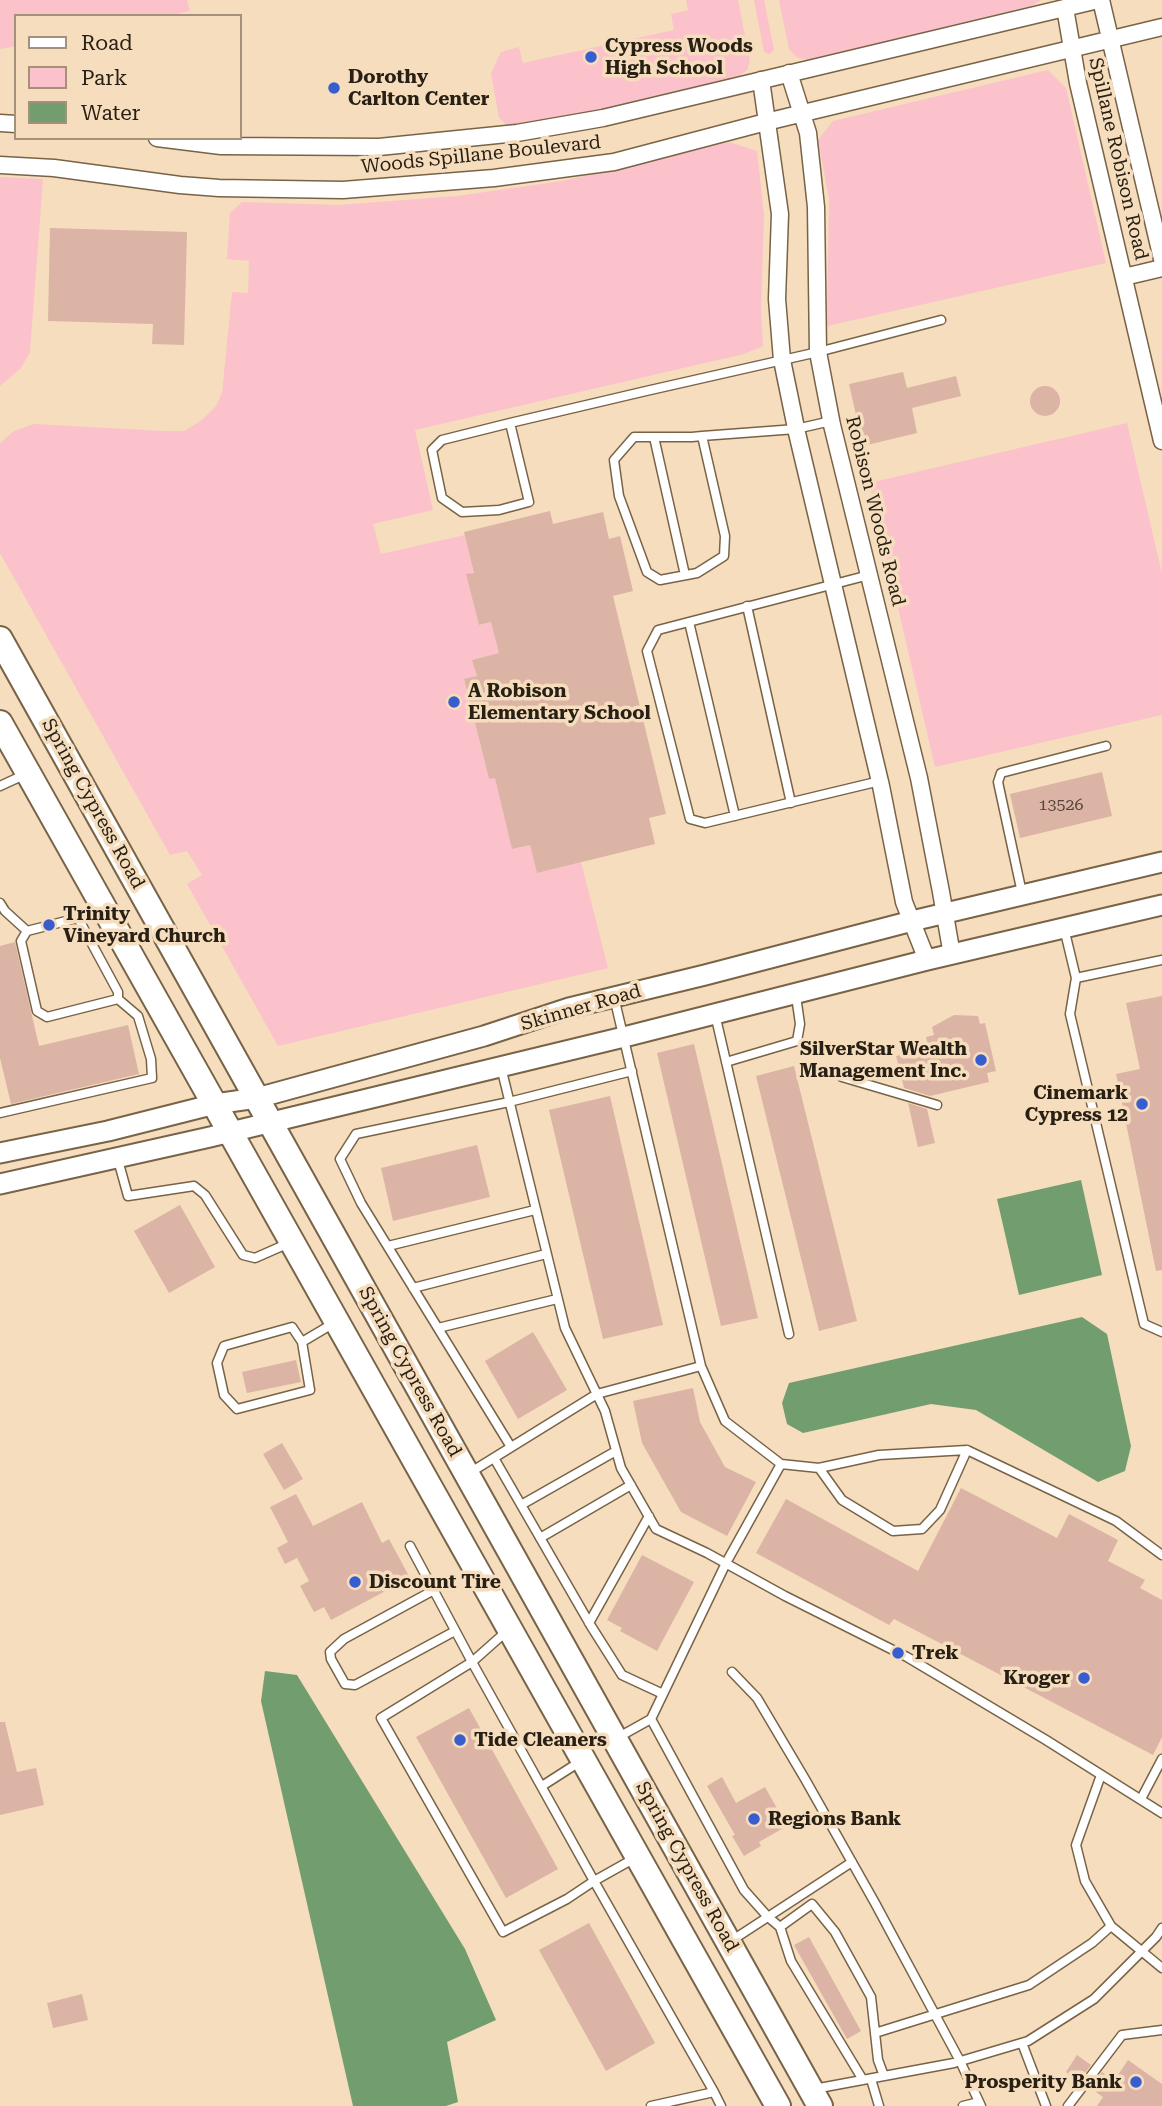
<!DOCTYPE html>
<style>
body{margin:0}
#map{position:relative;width:1162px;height:2106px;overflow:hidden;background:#f5ddbd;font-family:"Roboto Serif",serif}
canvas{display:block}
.legend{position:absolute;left:14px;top:14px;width:228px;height:126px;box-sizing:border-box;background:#f5ddbd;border:2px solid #a39179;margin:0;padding:9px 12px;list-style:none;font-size:21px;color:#282014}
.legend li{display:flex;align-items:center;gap:14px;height:35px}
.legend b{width:35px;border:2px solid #a39179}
</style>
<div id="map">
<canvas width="1162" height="2106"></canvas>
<ul class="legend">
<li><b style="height:9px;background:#fff"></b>Road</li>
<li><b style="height:19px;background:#fbc2cb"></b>Park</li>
<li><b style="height:19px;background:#729d6e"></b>Water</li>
</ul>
</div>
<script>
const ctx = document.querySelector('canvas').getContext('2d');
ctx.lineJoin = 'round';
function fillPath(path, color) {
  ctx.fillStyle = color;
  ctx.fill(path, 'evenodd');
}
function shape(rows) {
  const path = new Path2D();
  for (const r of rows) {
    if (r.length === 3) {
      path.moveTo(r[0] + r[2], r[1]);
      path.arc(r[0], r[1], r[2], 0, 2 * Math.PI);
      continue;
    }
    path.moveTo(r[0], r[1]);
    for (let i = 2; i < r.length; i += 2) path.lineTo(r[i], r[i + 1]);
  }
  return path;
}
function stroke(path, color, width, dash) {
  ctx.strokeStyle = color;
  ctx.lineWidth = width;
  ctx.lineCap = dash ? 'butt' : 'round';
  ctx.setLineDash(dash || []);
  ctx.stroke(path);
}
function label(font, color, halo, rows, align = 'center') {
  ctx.font = font + ' "Roboto Serif",serif';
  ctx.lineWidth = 7;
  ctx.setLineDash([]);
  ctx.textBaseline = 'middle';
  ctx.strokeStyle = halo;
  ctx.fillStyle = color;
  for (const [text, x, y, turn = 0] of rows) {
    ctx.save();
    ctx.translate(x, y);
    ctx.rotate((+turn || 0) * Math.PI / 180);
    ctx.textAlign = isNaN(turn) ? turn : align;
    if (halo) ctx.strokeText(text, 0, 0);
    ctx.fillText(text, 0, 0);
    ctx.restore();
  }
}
const green = shape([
 [0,0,187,0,190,11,168,16,16,16,16,46,0,49],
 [686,0,738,0,750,61,747,70,739,76,593,115,510,128,499,118,491,73,501,52,519,47,523,63,674,30,671,14,688,10],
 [754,0,764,0,774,50,770,54,764,52],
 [779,0,1041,0,1030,7,808,60,796,57,789,49],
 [1048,70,1066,88,1106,263,827,326,829,199,818,140,833,121],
 [729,142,757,151,764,216,761,311,763,346,744,354,415,430,433,510,373,524,381,554,465,535,474,573,467,575,479,625,496,621,495,636,499,653,473,660,477,676,464,680,489,779,500,776,512,849,530,845,537,873,581,862,608,968,278,1046,187,884,202,875,187,851,170,855,0,553,0,443,14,431,34,424,165,431,184,431,202,420,216,406,222,393,232,292,248,293,249,261,227,259,230,213,242,202,338,205,457,196,562,181],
 [0,177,43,179,30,352,21,368,0,386],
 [1127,423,1162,574,1162,715,935,767,869,483]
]);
const water = shape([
 [1081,1180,1102,1275,1019,1295,997,1199],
 [1082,1317,1107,1334,1131,1446,1125,1471,1098,1482,976,1410,931,1404,803,1433,787,1424,782,1403,789,1383],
 [265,1671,297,1675,465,1949,496,2020,447,2042,458,2102,446,2106,353,2106,261,1701]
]);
const building = shape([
 [50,228,187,232,184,345,152,344,153,324,48,321],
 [903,372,907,388,956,376,961,396,912,408,917,433,863,446,849,384],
 [1045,401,15],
 [550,511,553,524,603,512,609,539,620,536,633,591,613,596,666,814,649,818,655,844,537,873,530,845,512,849,495,778,489,779,464,679,477,676,472,660,499,653,491,622,479,625,466,574,474,573,464,532],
 [1102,772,1112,816,1020,838,1010,794],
 [15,942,39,1046,128,1025,139,1074,11,1104,0,1058,0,946],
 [1162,996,1162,1270,1156,1271,1116,1074,1140,1069,1126,1003],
 [954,1015,978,1016,980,1024,985,1023,996,1071,987,1073,989,1082,930,1096,904,1088,896,1056,929,1049,926,1037,934,1035,932,1027],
 [694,1044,758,1318,721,1326,657,1053],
 [794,1066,857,1321,819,1331,756,1076],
 [610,1096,663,1325,603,1339,549,1110],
 [908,1103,927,1109,935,1143,918,1147],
 [477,1145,490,1197,393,1221,381,1168],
 [180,1205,215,1267,169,1293,134,1231],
 [533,1332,567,1390,518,1419,485,1361],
 [296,1360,301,1382,247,1393,242,1372],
 [693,1388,700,1422,725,1467,756,1482,727,1536,681,1512,642,1443,633,1401],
 [282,1443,303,1479,284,1490,263,1454],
 [961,1488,1057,1538,1069,1514,1118,1540,1108,1561,1145,1580,1140,1588,1162,1600,1162,1737,1153,1755,894,1619,889,1625,756,1553,786,1499,918,1571],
 [296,1494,313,1526,362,1502,382,1543,389,1539,410,1578,331,1620,324,1607,314,1612,300,1586,309,1581,297,1558,285,1564,277,1548,288,1542,270,1507],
 [642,1555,694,1582,657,1651,620,1631,622,1628,607,1620],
 [469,1708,558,1869,506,1898,416,1737],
 [0,1722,5,1722,17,1772,36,1768,44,1805,0,1815],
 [722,1777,736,1803,765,1787,787,1826,759,1842,761,1846,744,1856,732,1836,735,1835,707,1786],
 [589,1923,655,2043,606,2071,539,1950],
 [809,1937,861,2031,847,2039,794,1945],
 [82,1994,88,2020,53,2028,47,2003],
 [1077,2055,1091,2065,1079,2081,1066,2072],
 [1128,2060,1162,2084,1162,2106,1097,2106,1103,2097,1090,2088,1102,2072,1114,2081]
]);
const service = shape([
 [510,423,529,502,499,510,462,512,442,498,432,450,442,440,510,423,646,391,818,352,941,320],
 [702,436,725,536,724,556,697,573,660,580,647,572,619,496,614,460,634,437,692,437,702,436,796,429,831,421],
 [654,437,685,575],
 [869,575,658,630,647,651,690,819,705,823,880,781],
 [747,606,791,803],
 [689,622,735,816],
 [0,786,26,774],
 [1022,893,998,782,1001,773,1106,746],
 [0,903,5,911,27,931],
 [78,918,118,992,118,999,47,1017,37,1011,21,941,27,931,78,918,100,907],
 [1064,928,1076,978,1070,1014,1144,1324,1162,1332],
 [1076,978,1162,960],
 [614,997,701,1366,725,1421,781,1464,819,1468,879,1455,967,1450,1116,1521,1162,1555],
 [715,1014,789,1334],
 [726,1062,797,1041,800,1024,796,996],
 [501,1067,565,1328,605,1411,621,1468,656,1529,707,1553,785,1596,907,1657,1046,1740,1162,1813],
 [842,1077,937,1105],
 [0,1113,152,1078,151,1059,138,1016,118,999],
 [118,1160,128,1196,194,1186,205,1195,243,1255,255,1258,289,1243],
 [388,1246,535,1210],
 [413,1288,546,1254],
 [438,1328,557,1299],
 [302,1342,292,1327,224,1346,217,1363,224,1395,237,1409,310,1390,302,1342,334,1323],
 [511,1447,361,1203,340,1159,356,1134,509,1102,632,1071],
 [494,1458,591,1626,622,1675,663,1694],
 [819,1468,842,1500,893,1531,922,1529,940,1510,967,1450],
 [471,1472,597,1394,701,1366],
 [521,1505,616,1451],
 [540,1538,631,1485],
 [410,1546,472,1662,594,1881,635,1858],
 [434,1590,344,1639,330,1652,331,1659,345,1684,355,1685,455,1631],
 [589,1623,649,1516],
 [508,1630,472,1662,381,1718,503,1932,567,1899,594,1881,714,2092],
 [732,1672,757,1698,805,1779,875,1903,960,2061,981,2106],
 [651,1719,744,1890,768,1917,780,1927],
 [617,1738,651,1719,726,1563,781,1464],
 [1101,1775,1076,1845,1085,1881,1111,1926],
 [542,1786,581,1761],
 [1141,1799,1162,1759],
 [731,1941,852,1862],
 [875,2033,1029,1985,1092,1943,1111,1926,1162,1968],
 [1022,2043,1046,2106],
 [871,2079,879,2106],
 [863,2080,791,1961,780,1927,812,1904,835,1932,871,1997,878,2060,884,2076],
 [814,2089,954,2063,1028,2041,1094,1999,1156,1937,1162,1928],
 [651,2106,714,2092,721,2106],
 [963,2106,979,2102],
 [1068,2106,1122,2035,1162,2030]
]);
const minor = shape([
 [1101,0,1162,259],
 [1065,8,1078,83,1162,441],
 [789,73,808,133,816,207,818,352,832,425,919,778,941,892,952,955],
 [761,80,780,214,777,299,782,360,797,433,881,786,904,902,927,960],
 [0,123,16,124],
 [157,138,221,146,379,147,517,133,603,118,1098,0],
 [0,165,54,168,180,185,219,188,343,190,494,178,614,162,766,122,1162,27],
 [1124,277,1162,268]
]);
const tertiary = shape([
 [0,1153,108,1131,215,1104,257,1098,484,1036,569,1008,705,975,912,921,1162,862],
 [0,1184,210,1137,628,1036,927,960,1162,905]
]);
const primary = shape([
 [0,639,820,2106],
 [0,723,778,2106]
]);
const markers = [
 [591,57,7,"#375dce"],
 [334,88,7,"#375dce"],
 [454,702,7,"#375dce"],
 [49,925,7,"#375dce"],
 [981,1060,7,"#375dce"],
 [1142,1104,7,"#375dce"],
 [355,1582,7,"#375dce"],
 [898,1653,7,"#375dce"],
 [1084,1678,7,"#375dce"],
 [460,1740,7,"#375dce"],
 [754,1819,7,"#375dce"],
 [1136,2082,7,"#375dce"]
];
const numberNames = [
 ["13526",1061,805]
];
const poiNames = [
 ["Cypress Woods",605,46],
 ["High School",605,68],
 ["Dorothy",348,77],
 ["Carlton Center",348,99],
 ["A Robison",468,691],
 ["Elementary School",468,713],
 ["Trinity",63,914],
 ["Vineyard Church",63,936],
 ["SilverStar Wealth",967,1049,"right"],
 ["Management Inc.",967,1071,"right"],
 ["Cinemark",1128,1093,"right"],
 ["Cypress 12",1128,1115,"right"],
 ["Discount Tire",369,1582],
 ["Trek",912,1653],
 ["Kroger",1070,1678,"right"],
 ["Tide Cleaners",474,1740],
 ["Regions Bank",768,1819],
 ["Prosperity Bank",1122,2082,"right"]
];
const streetNames = [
 ["Woods Spillane Boulevard",481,155,-6],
 ["Spillane Robison Road",1118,159,77],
 ["Robison Woods Road",875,511,76],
 ["Spring Cypress Road",93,804,61],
 ["Skinner Road",581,1008,-16],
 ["Spring Cypress Road",410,1372,61],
 ["Spring Cypress Road",687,1867,61]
];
fillPath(green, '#fbc2cb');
fillPath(water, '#729d6e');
fillPath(building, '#dbb4a6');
stroke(service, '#786347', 11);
stroke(minor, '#786347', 19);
stroke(tertiary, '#786347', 23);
stroke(primary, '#786347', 28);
stroke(service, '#fff', 8);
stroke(minor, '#fff', 16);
stroke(tertiary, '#fff', 19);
stroke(primary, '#fff', 24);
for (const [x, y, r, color] of markers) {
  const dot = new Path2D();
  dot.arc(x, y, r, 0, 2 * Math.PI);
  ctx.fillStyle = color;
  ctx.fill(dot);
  stroke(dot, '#f5ddbd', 2.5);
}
label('16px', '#554538', null, numberNames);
label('bold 19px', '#282014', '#f5ddbd', poiNames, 'left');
label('19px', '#282014', '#f5ddbd', streetNames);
</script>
